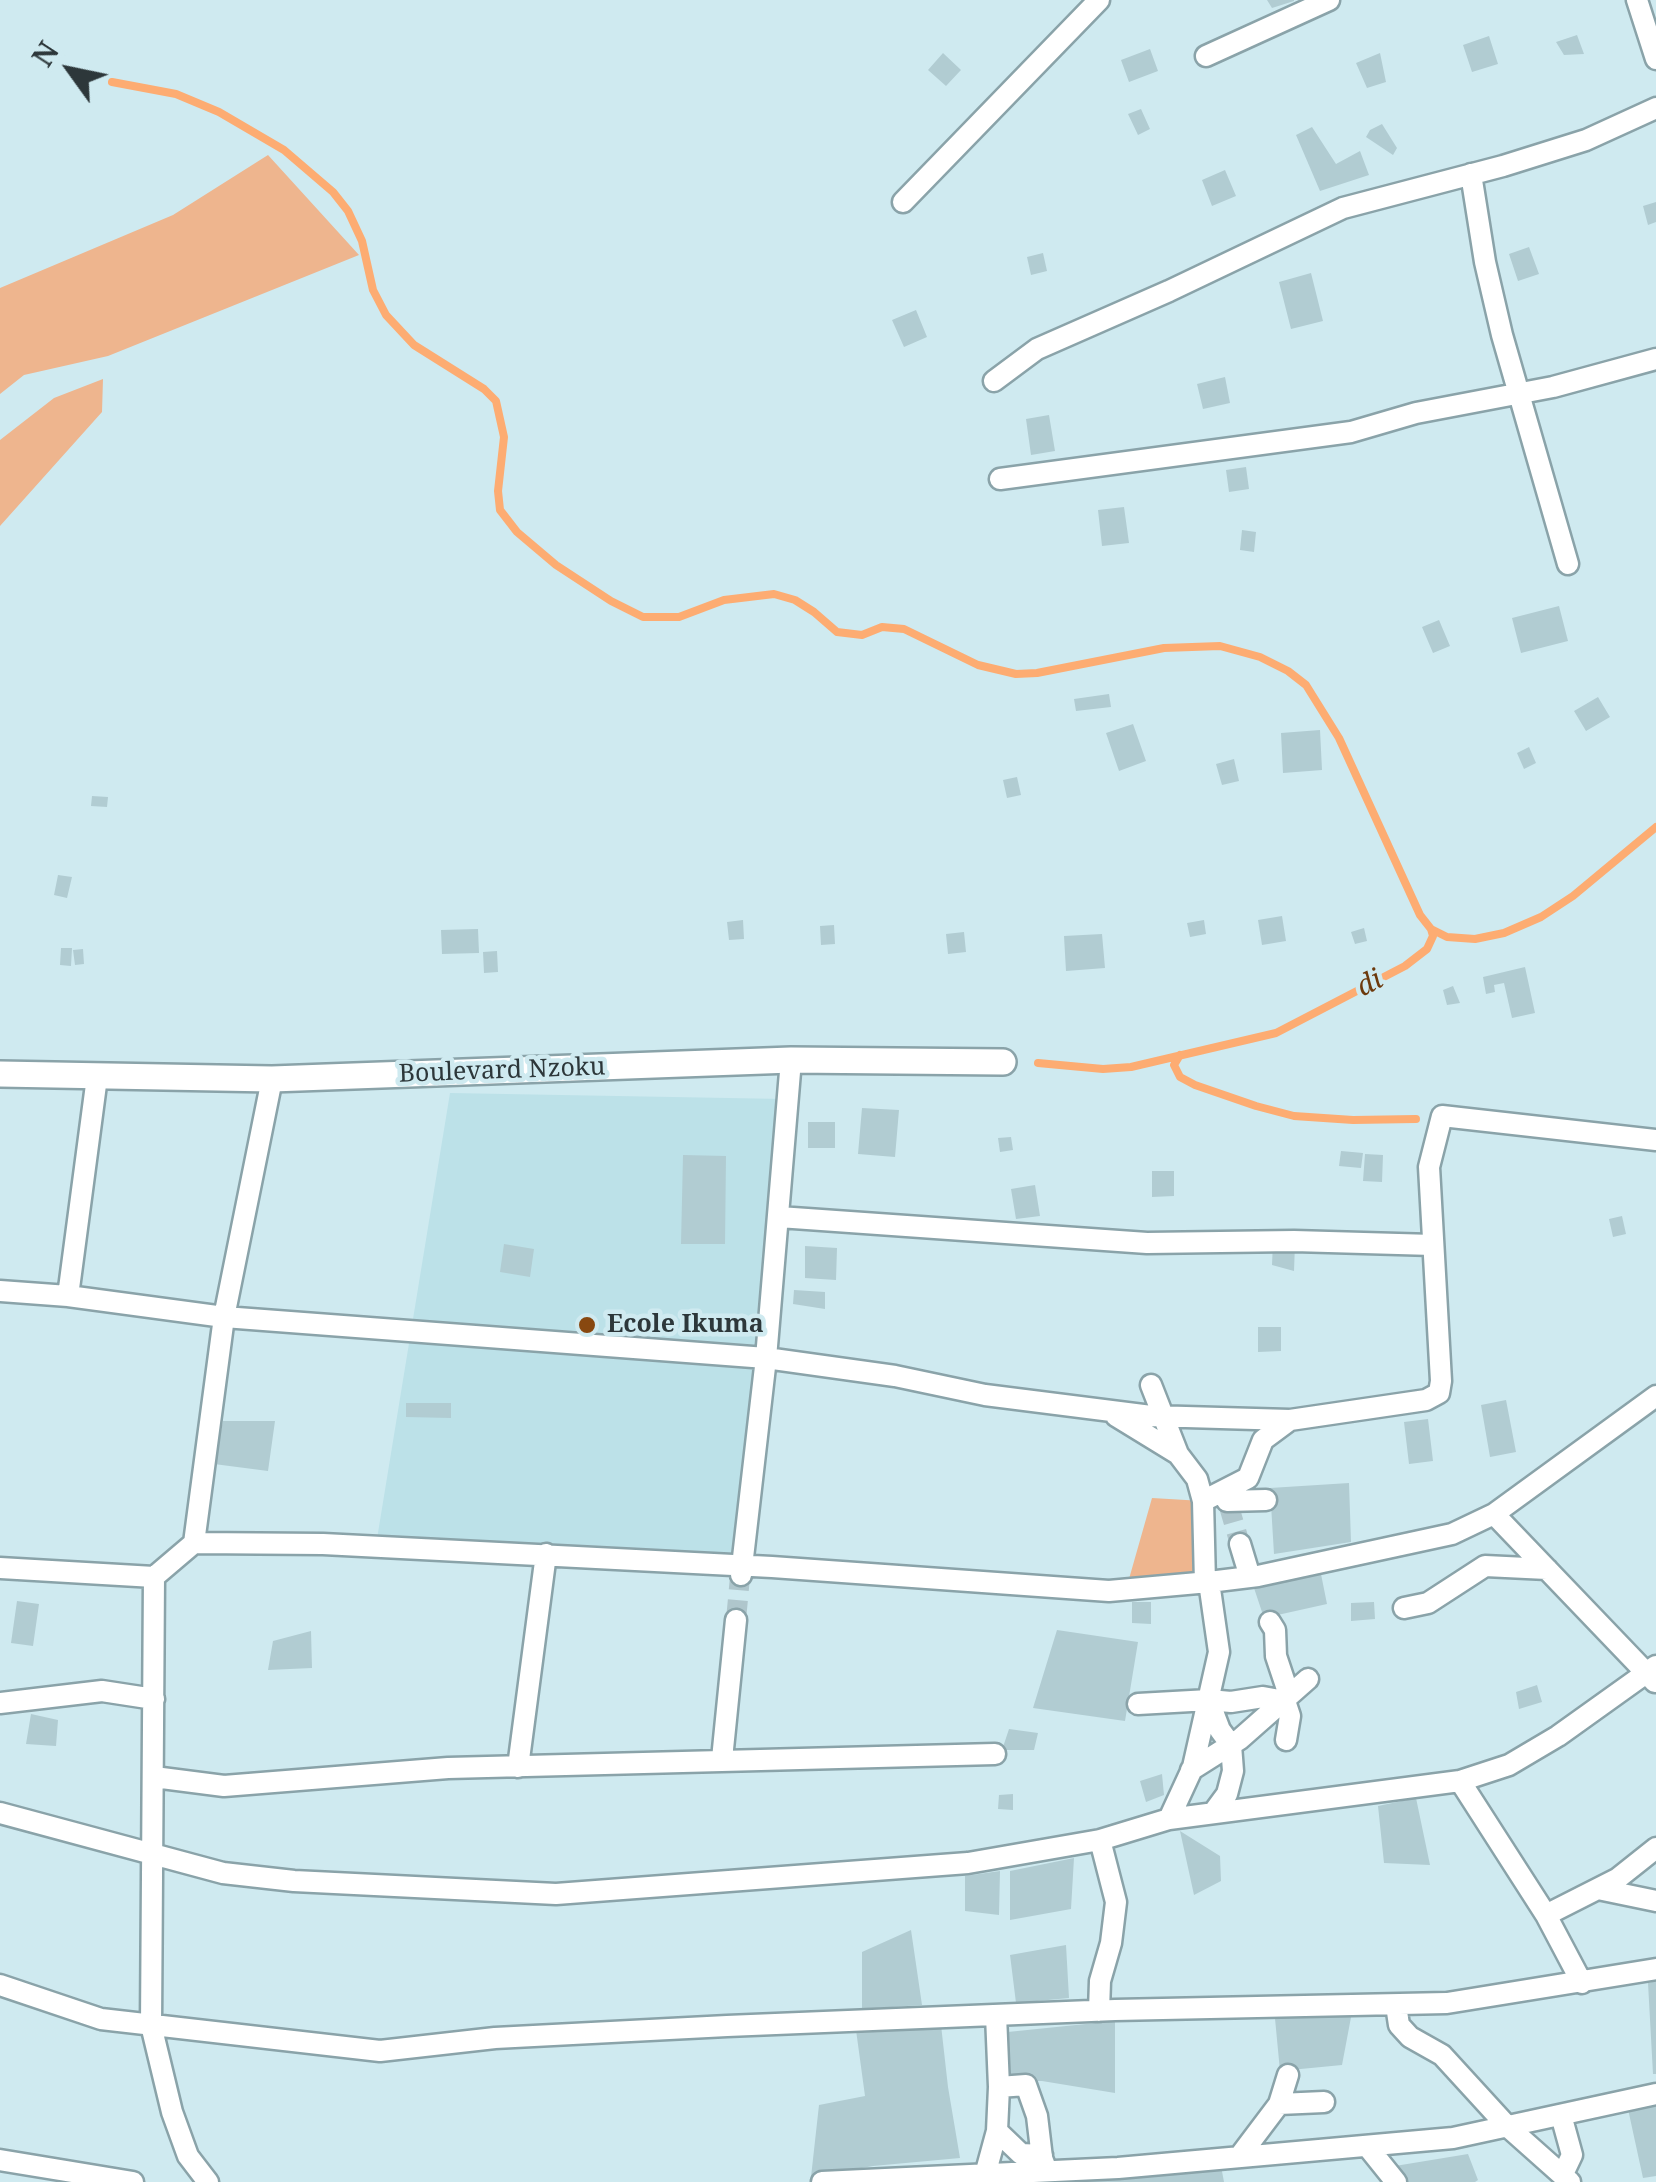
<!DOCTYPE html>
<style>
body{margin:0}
#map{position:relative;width:1656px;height:2182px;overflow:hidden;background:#cfeaf0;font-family:"Noto Serif",serif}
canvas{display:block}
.north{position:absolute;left:20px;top:20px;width:100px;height:100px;-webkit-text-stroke:8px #cfeaf0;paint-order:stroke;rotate:303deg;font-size:28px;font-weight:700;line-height:40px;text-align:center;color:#2d373a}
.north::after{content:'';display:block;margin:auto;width:35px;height:45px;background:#2d373a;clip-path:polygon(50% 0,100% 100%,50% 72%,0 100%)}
</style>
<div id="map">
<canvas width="1656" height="2182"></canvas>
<div class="north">N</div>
</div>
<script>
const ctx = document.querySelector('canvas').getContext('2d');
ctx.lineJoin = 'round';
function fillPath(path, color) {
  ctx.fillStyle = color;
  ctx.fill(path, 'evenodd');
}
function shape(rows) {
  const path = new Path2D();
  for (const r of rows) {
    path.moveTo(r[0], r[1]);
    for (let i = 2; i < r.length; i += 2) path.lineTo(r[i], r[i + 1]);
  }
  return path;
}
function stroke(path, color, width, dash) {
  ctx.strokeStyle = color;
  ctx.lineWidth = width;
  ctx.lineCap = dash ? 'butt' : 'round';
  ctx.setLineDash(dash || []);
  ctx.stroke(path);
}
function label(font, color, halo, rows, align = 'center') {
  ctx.font = font + ' "Noto Serif",serif';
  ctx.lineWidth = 9;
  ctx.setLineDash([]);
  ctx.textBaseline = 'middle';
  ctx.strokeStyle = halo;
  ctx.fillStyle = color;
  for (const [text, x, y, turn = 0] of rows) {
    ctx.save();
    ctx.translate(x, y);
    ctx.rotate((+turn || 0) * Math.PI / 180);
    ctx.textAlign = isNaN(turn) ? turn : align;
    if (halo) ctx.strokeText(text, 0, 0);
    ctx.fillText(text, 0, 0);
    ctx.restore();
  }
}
const built = shape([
 [450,1093,784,1099,737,1569,375,1551]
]);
const green = shape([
 [268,155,359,255,108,356,24,375,0,394,0,288,173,215],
 [103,379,102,412,0,526,0,440,54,398],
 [1152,1498,1203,1501,1205,1583,1127,1586]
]);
const stream = shape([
 [112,82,176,94,219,112,284,150,333,192,348,211,362,241,373,290,386,315,414,345,484,389,496,401,504,437,498,491,500,510,517,532,556,565,611,601,643,617,679,617,724,600,774,594,795,600,814,612,837,632,862,635,882,627,904,629,978,665,1016,674,1037,673,1164,648,1220,646,1260,657,1288,671,1306,685,1339,738,1420,915,1431,929,1447,937,1475,939,1504,933,1541,917,1573,896,1656,827],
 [1180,1055,1174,1065,1180,1077,1195,1085,1256,1106,1294,1116,1353,1120,1416,1119],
 [1038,1063,1103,1069,1131,1067,1276,1033,1405,966,1427,949,1433,936,1431,929]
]);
const building = shape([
 [1267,0,1294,0,1294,1,1272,8],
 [1577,35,1584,54,1564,55,1556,42],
 [1489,36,1498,64,1472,72,1463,45],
 [1150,49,1158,71,1129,82,1121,60],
 [943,53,961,70,946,86,928,70],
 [1380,53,1386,82,1367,88,1356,63],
 [1141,109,1150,129,1138,135,1128,114],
 [1382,124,1397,148,1393,155,1366,137,1370,130],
 [1312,127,1336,164,1360,151,1369,175,1320,191,1296,135],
 [1225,170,1236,196,1212,206,1202,180],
 [1656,202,1656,222,1648,225,1643,206],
 [1529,247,1539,274,1518,281,1509,254],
 [1043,253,1047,271,1031,275,1027,257],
 [1311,273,1323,321,1291,329,1279,282],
 [916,310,927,337,904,347,892,320],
 [1225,377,1230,403,1203,409,1197,384],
 [1049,415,1055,451,1031,455,1026,419],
 [1246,467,1249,489,1229,492,1226,470],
 [1124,507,1129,543,1102,546,1098,510],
 [1242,530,1256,532,1254,552,1240,550],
 [1559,606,1568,641,1521,653,1512,618],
 [1439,620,1450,646,1433,653,1422,627],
 [1109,694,1111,707,1076,711,1074,699],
 [1598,697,1610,717,1586,731,1574,711],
 [1133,724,1146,761,1119,771,1106,733],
 [1320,730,1322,770,1283,773,1281,733],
 [1529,747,1536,763,1524,769,1517,753],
 [1234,759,1239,781,1222,785,1216,764],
 [1017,777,1021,795,1007,798,1003,780],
 [92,796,108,797,107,807,91,806],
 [58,875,72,877,67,898,54,895],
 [1282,916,1286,941,1262,945,1258,920],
 [743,920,744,939,729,940,727,922],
 [1204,920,1206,934,1190,937,1187,923],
 [834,925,835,944,821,945,820,926],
 [1364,928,1367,941,1355,944,1351,932],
 [478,929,479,953,442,954,441,930],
 [964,932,966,952,948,954,946,934],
 [1102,934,1105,968,1066,971,1064,936],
 [61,948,72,948,71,966,60,965],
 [83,949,84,964,75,965,73,950],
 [497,951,498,972,484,973,483,952],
 [1525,967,1535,1013,1512,1018,1504,983,1494,985,1495,992,1486,994,1483,977],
 [1453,986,1460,1003,1447,1005,1443,990],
 [862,1108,899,1110,895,1157,858,1154],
 [808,1122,835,1122,835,1148,808,1148],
 [1011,1137,1013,1150,1000,1152,998,1138],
 [1341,1151,1363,1153,1361,1168,1339,1166],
 [1365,1154,1383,1155,1382,1182,1363,1181],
 [683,1155,726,1156,725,1244,681,1244],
 [1152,1171,1174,1171,1174,1196,1152,1197],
 [1035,1185,1040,1216,1016,1219,1011,1189],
 [1622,1216,1626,1234,1613,1237,1609,1219],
 [1273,1242,1295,1244,1294,1271,1272,1265],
 [504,1244,534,1249,530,1277,500,1272],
 [805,1246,837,1248,836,1280,805,1278],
 [794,1290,825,1292,825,1309,793,1304],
 [1258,1327,1281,1327,1281,1351,1258,1352],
 [1506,1400,1516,1452,1490,1457,1481,1405],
 [406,1403,451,1403,451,1418,406,1417],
 [1428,1419,1433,1461,1409,1464,1404,1422],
 [223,1421,275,1421,268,1471,214,1464],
 [1349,1483,1351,1542,1274,1554,1270,1488],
 [1319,1564,1327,1604,1264,1618,1251,1579],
 [17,1601,39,1604,33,1646,11,1643],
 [1132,1602,1151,1602,1151,1624,1132,1623],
 [1374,1602,1375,1619,1351,1621,1351,1603],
 [1057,1630,1138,1642,1125,1721,1033,1708],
 [311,1631,312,1668,268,1670,273,1641],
 [1537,1685,1542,1702,1519,1709,1516,1692],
 [31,1714,58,1720,56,1746,26,1744],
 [1009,1729,1038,1733,1034,1750,1002,1750],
 [1162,1774,1164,1795,1146,1802,1140,1781],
 [1013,1794,1013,1810,998,1809,999,1795],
 [1416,1798,1430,1865,1384,1863,1378,1806],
 [1180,1831,1220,1856,1221,1881,1194,1895],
 [1074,1858,1071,1909,1010,1920,1010,1871],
 [1000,1871,999,1915,965,1911,965,1876],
 [911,1930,922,2005,862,2009,862,1952],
 [1066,1945,1069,1998,1016,2003,1010,1955],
 [1656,1981,1656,2074,1653,2074,1648,1983],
 [1274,2008,1352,2012,1342,2065,1280,2071],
 [1115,2021,1115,2093,1042,2081,1015,2081,1001,2064,998,2033],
 [941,2025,948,2087,960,2158,873,2166,811,2177,819,2105,865,2096,856,2030],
 [1656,2102,1656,2176,1643,2178,1628,2109],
 [1468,2154,1478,2180,1475,2182,1402,2182,1395,2166],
 [1221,2166,1224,2182,1056,2182,1056,2179]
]);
const minorTunnel = shape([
 [1228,1503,1240,1544],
 [736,1620,740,1577]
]);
const minor = shape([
 [1637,0,1656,59],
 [1206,56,1329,0],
 [1471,174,1485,262,1502,335,1568,564],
 [903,202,1099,0],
 [994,381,1037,349,1169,291,1343,208,1503,166,1586,140,1656,108],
 [1000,479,1351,432,1416,413,1553,387,1656,359],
 [779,1217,1147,1243,1294,1241,1433,1245],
 [0,1291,68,1296,224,1317,766,1358,895,1376,985,1395,1151,1416,1290,1420,1426,1400,1439,1393,1441,1381,1429,1167,1442,1116,1656,1140],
 [68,1296,97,1077],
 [1151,1385,1178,1454,1197,1479,1203,1501,1205,1583],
 [1116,1416,1178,1454],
 [1203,1501,1248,1478,1263,1440,1290,1420],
 [1227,1501,1266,1500],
 [1494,1514,1655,1682],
 [194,1543,224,1317,272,1079],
 [1240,1544,1250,1577],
 [0,1568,154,1577,194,1543,323,1544,772,1567,1109,1591,1209,1582,1258,1576,1452,1534,1494,1514,1656,1396],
 [741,1575,766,1358,791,1060],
 [154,1577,151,2025,172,2112,188,2156,208,2182],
 [1404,1608,1428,1603,1485,1566,1547,1569],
 [1270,1622,1275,1630,1276,1656,1289,1695],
 [1209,1701,1220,1730,1231,1745,1233,1771,1227,1794,1213,1813],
 [0,1703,102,1691,154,1699],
 [1138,1704,1209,1700,1231,1702,1263,1697,1285,1701,1290,1716,1286,1740],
 [722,1759,736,1620],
 [518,1767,546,1554],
 [1191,1770,1240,1739,1308,1679],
 [154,1777,224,1786,448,1768,995,1754],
 [1460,1781,1546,1915,1582,1983],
 [0,1813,223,1873,294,1881,556,1894,968,1863,1100,1840,1169,1819,1460,1781,1509,1765,1558,1736,1656,1666],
 [1169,1819,1193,1767,1219,1652,1209,1582],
 [1598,1889,1656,1901],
 [1546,1915,1617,1879,1656,1848],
 [0,1985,101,2019,380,2051,495,2038,727,2026,1115,2010,1447,2003,1656,1969],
 [1396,2005,1399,2025,1410,2037,1442,2055,1507,2126,1570,2182],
 [1099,2011,1100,1981,1111,1943,1116,1902,1100,1840],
 [996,2015,999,2087],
 [1279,2104,1324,2102],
 [1561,2115,1572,2155,1563,2174],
 [997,2131,1021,2154,1042,2155],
 [1367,2146,1396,2182],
 [1239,2157,1279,2104,1288,2075],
 [0,2160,133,2182],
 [985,2175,997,2131,999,2087,1026,2085,1037,2116,1042,2158,1047,2171],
 [822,2182,1118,2168,1453,2138,1656,2094]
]);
const tertiary = shape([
 [0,1074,272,1079,791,1060,1003,1062]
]);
const markers = [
 [587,1325,10,"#884810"]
];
const streetNames = [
 ["Boulevard Nzoku",502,1071,-2]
];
const poiNames = [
 ["Ecole Ikuma",607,1325]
];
const waterNames = [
 ["di",1370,984,-27]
];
fillPath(built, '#bce1e8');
fillPath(green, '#eeb58e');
stroke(stream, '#fdac72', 8);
fillPath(building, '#b1ccd2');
stroke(minorTunnel, '#afc6cc', 20, [20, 10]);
stroke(minor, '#8aa3a9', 25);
stroke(tertiary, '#8aa3a9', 30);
stroke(minor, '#fff', 20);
stroke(tertiary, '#fff', 25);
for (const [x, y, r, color] of markers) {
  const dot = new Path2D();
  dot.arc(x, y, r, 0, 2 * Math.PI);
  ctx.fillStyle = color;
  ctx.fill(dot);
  stroke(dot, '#cfeaf0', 4);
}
label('25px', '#2d373a', '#cfeaf0', streetNames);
label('bold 25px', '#2d373a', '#cfeaf0', poiNames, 'left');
label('italic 28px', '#6c390c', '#cfeaf0', waterNames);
</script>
